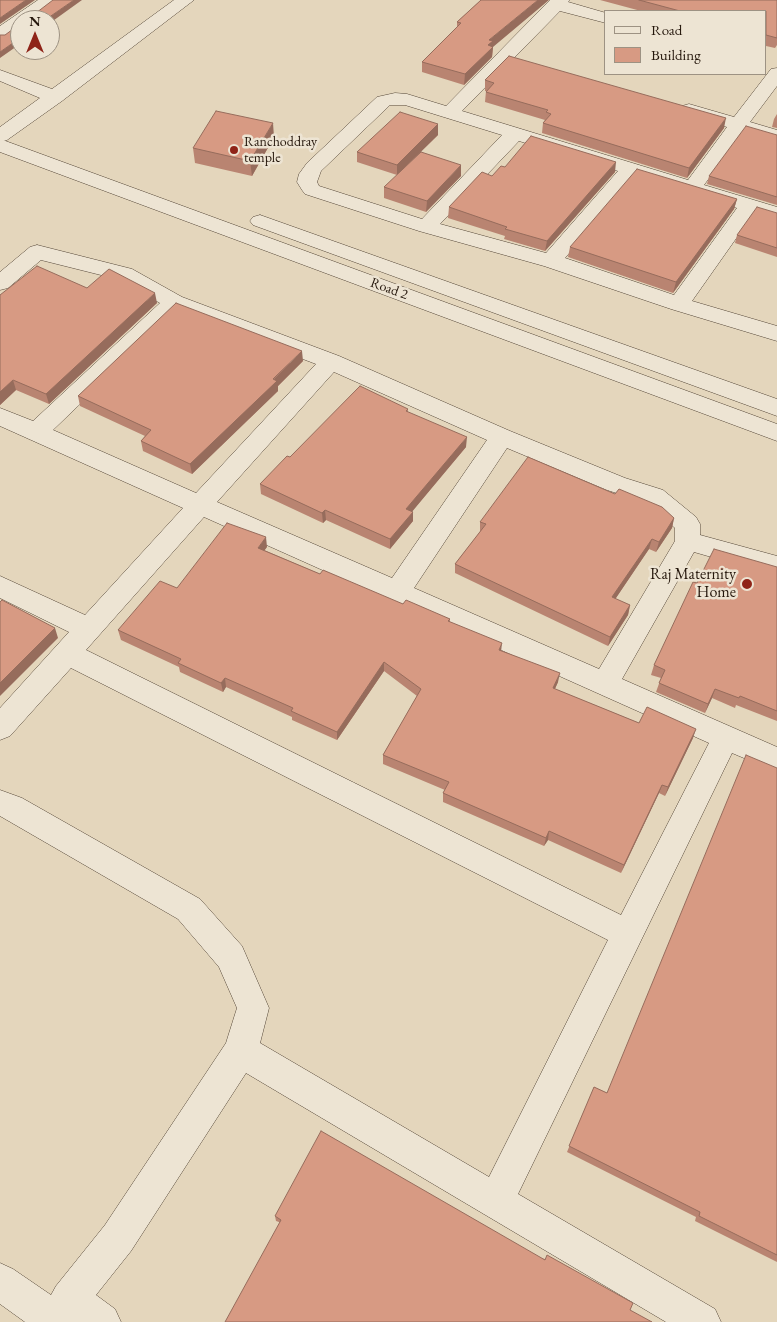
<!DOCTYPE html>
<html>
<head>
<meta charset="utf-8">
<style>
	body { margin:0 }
	#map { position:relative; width:777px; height:1322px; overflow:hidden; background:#e4d6bc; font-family:"EB Garamond",serif }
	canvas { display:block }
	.legend { position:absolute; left:604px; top:10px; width:162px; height:65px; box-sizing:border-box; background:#ede4d3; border:1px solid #9d9283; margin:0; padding:6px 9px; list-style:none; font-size:15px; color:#25170c }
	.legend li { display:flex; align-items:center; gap:10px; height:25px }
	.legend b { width:25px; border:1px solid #9d9283 }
	.north { position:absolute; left:10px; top:10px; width:50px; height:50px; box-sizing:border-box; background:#ede4d3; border:1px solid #9d9283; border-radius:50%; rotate:0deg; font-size:14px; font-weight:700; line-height:20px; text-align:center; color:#25170c }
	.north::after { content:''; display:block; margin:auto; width:18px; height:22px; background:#8f2418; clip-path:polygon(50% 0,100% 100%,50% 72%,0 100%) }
</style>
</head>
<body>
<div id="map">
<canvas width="777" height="1322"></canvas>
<ul class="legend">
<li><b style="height:6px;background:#ede4d3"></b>Road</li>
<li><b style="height:14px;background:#d79a83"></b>Building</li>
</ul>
<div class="north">N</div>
</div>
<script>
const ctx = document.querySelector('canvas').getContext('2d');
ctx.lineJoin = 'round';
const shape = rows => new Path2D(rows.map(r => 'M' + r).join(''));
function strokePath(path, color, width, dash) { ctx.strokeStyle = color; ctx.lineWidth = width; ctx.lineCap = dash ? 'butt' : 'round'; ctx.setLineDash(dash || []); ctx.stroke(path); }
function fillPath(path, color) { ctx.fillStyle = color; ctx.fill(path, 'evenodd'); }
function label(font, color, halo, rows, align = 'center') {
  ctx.font = font + ' "EB Garamond",serif'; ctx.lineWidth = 5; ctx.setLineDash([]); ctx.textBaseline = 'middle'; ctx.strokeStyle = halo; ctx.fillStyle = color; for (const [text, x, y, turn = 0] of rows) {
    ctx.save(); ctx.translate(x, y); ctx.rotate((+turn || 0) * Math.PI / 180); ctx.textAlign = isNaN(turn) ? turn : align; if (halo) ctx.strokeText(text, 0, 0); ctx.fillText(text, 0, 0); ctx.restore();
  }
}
const minor = shape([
	[38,0,58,0,32,20,20,20,20,28,6,38,0,39,0,26,38,0],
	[174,0,194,0,62,101,7,140,0,142,0,127,40,98,0,81,0,70,52,89,174,0],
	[550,0,570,0,568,2,606,13,606,23,560,11,462,111,688,180,727,127,682,114,680,110,682,106,689,104,734,117,771,69,777,68,777,86,750,122,777,130,777,142,743,132,704,185,777,207,777,220,754,213,692,301,777,326,777,341,671,309,544,266,419,231,305,194,302,190,297,182,299,174,307,163,377,97,395,93,407,94,446,106,550,0],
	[390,105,405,105,502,135,422,219,319,186,317,182,321,171,390,105],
	[519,141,618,171,546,253,440,224,519,141],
	[635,177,737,208,674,295,565,258,635,177],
	[37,245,132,269,182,297,339,356,510,431,625,478,663,490,696,517,700,524,700,535,777,556,777,576,694,552,622,679,777,747,777,772,732,753,518,1194,715,1309,721,1322,666,1322,246,1073,131,1251,96,1295,115,1309,121,1322,25,1322,0,1304,0,1263,13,1269,51,1295,56,1286,105,1225,226,1043,237,1008,219,967,178,919,0,816,0,790,22,798,200,899,242,946,269,1008,260,1043,489,1177,608,940,71,668,10,736,0,740,0,708,69,632,0,598,0,576,85,615,183,508,0,426,0,408,33,421,160,303,117,279,41,260,8,288,0,290,0,272,30,247,37,245],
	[177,311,316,364,196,493,53,430,177,311],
	[334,372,487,440,392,578,217,502,334,372],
	[507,448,607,490,645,502,675,528,675,541,599,669,414,588,507,448],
	[204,517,709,743,621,915,86,650,204,517]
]);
const tertiary = shape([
	[0,139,777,424,777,441,0,152,0,139],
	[260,215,777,399,777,416,253,225,250,221,253,217,260,215]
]);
strokePath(minor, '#554738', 1);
strokePath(tertiary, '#554738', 1);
fillPath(minor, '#ede4d3');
fillPath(tertiary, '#ede4d3');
fillPath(shape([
	[481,0,493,47,492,57,464,85,422,72,422,62,457,27,457,22],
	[600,0,777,0,777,45,775,48,766,46,766,11,641,11],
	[485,80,724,128,687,178,542,133,543,123,545,120,485,102,486,91,485,91],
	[777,114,777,128,772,127,774,119],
	[438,135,397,175,357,162,357,152],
	[777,135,777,205,707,184,709,176],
	[274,137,252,176,195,163,193,148],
	[505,167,615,172,545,251,504,239,505,236,448,218,449,207],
	[461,176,426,212,384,198,384,187],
	[737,199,734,209,673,293,568,257,570,247],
	[777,213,777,257,735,243,737,235],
	[87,288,157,303,49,404,16,390,0,405,0,295],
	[303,361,278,386,278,391,192,474,143,451,141,441,145,436,80,406,78,396],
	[408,409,408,412,466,447,412,511,413,521,390,549,326,520,323,523,261,494,260,484,290,457],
	[615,494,674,518,672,528,656,552,649,549,615,599,630,605,628,615,608,646,455,573,455,564,480,532,480,522],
	[267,547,264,550,320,574,403,604,450,619,450,622,558,682,555,689,639,723,693,738,665,796,659,793,621,873,548,840,544,846,443,802,443,793,445,790,383,764,383,755,417,696,384,671,337,740,292,720,292,717,226,687,223,692,180,672,179,667,121,640,118,630,177,588],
	[777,567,777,721,736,705,735,708,712,698,705,713,656,692,661,678,651,675,654,665,697,583],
	[777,768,777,1262,695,1221,696,1217,567,1152,594,1087,607,1093],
	[275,1216,545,1259,633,1303,279,1222,276,1221]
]), '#b98471');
fillPath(shape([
	[26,0,35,0,0,24,0,18],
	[74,0,82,0,50,23,50,20,45,20],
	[538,0,549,0,493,47,492,57,464,85,465,74,489,40],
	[20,38,20,44,0,58,0,52],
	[726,118,724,128,687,178,689,168],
	[273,123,274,137,252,176,250,161],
	[438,124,438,135,397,175,397,165],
	[616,162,615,172,545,251,547,241],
	[461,165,461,176,426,212,427,201],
	[737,199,734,209,673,293,676,282],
	[155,293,157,303,49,404,46,394],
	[302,351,303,361,278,386,278,391,192,474,190,464],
	[13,380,16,390,0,405,0,392],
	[467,437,466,447,406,519,406,509],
	[325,510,326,520,323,523,322,513],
	[413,512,413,521,390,549,390,539],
	[674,518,672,528,656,552,659,542],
	[266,537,267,547,259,558,258,548],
	[652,539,649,549,610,607,612,597],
	[630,605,628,615,608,646,610,637],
	[55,628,58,638,0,696,0,683],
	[502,643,501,652,499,650],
	[384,662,384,671,337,740,337,732],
	[560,673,558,682,551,697,553,688],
	[225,678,226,687,223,692,221,683],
	[715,689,712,698,705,713,708,704],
	[696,729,693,738,665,796,668,787],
	[662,785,659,793,621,873,624,865],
	[549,831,548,840,544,846,546,838]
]), '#966c5c');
const building = shape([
	[0,0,26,0,0,18,0,0],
	[53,0,74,0,45,20,20,20,21,17,32,16,53,0],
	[481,0,538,0,489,40,493,41,488,45,493,47,465,74,422,62,461,23,457,22,481,0],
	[639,0,777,0,777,38,766,35,766,11,680,11,639,0],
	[20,23,20,38,0,52,0,35,5,35,20,24,20,23],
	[509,56,726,118,689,168,543,123,551,114,546,112,548,110,486,92,494,83,485,80,509,56],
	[216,111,273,123,250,161,193,148,216,111],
	[400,112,438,124,397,165,357,152,400,112],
	[746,126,777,135,777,197,709,176,746,126],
	[531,136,616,162,547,241,505,229,507,227,449,207,482,172,492,176,501,166,505,167,531,136],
	[421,152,461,165,427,201,384,187,421,152],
	[637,169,737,199,676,282,570,247,637,169],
	[757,207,777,213,777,248,737,235,757,207],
	[37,266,87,288,109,269,155,293,46,394,13,380,0,392,0,295,37,266],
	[176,303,302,351,273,379,277,381,190,464,141,441,151,430,78,396,176,303],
	[360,386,408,409,406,411,467,437,406,509,413,512,390,539,325,510,322,513,260,484,287,456,290,457,360,386],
	[528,457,615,494,619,489,662,507,674,518,659,542,652,539,612,597,630,605,610,637,455,564,486,524,480,522,528,457],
	[227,523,266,537,258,548,320,574,323,570,403,604,406,600,450,619,448,621,502,643,499,650,560,673,553,688,639,723,647,707,696,729,668,787,662,785,624,865,549,831,546,838,443,793,449,782,383,755,421,689,384,662,337,732,291,711,293,708,225,678,221,683,178,663,181,659,118,630,160,581,177,588,227,523],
	[714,549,777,567,777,711,740,696,739,698,715,689,708,704,659,683,665,670,654,665,693,582,697,583,714,549],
	[2,600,55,628,0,683,0,602,2,600],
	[746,755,777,768,777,1255,699,1216,700,1212,569,1146,594,1087,607,1093,746,755],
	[321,1131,545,1260,547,1255,633,1303,630,1310,652,1322,225,1322,281,1220,275,1216,321,1131]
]);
fillPath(building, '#d79a83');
strokePath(building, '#966c5c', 1);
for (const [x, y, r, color] of [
	[234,150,5,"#8f2418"],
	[747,584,6,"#8f2418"]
]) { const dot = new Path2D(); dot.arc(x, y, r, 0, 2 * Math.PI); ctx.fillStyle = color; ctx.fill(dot); strokePath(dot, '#ede4d3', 2); }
label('14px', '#25170c', '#ede4d3', [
	["Ranchoddray",244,142],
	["temple",244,158]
], 'left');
label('14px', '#25170c', '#ede4d3', [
	["Road 2",389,289,20]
]);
label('16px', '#25170c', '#ede4d3', [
	["Raj Maternity",736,575],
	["Home",736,593]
], 'right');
</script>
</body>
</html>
